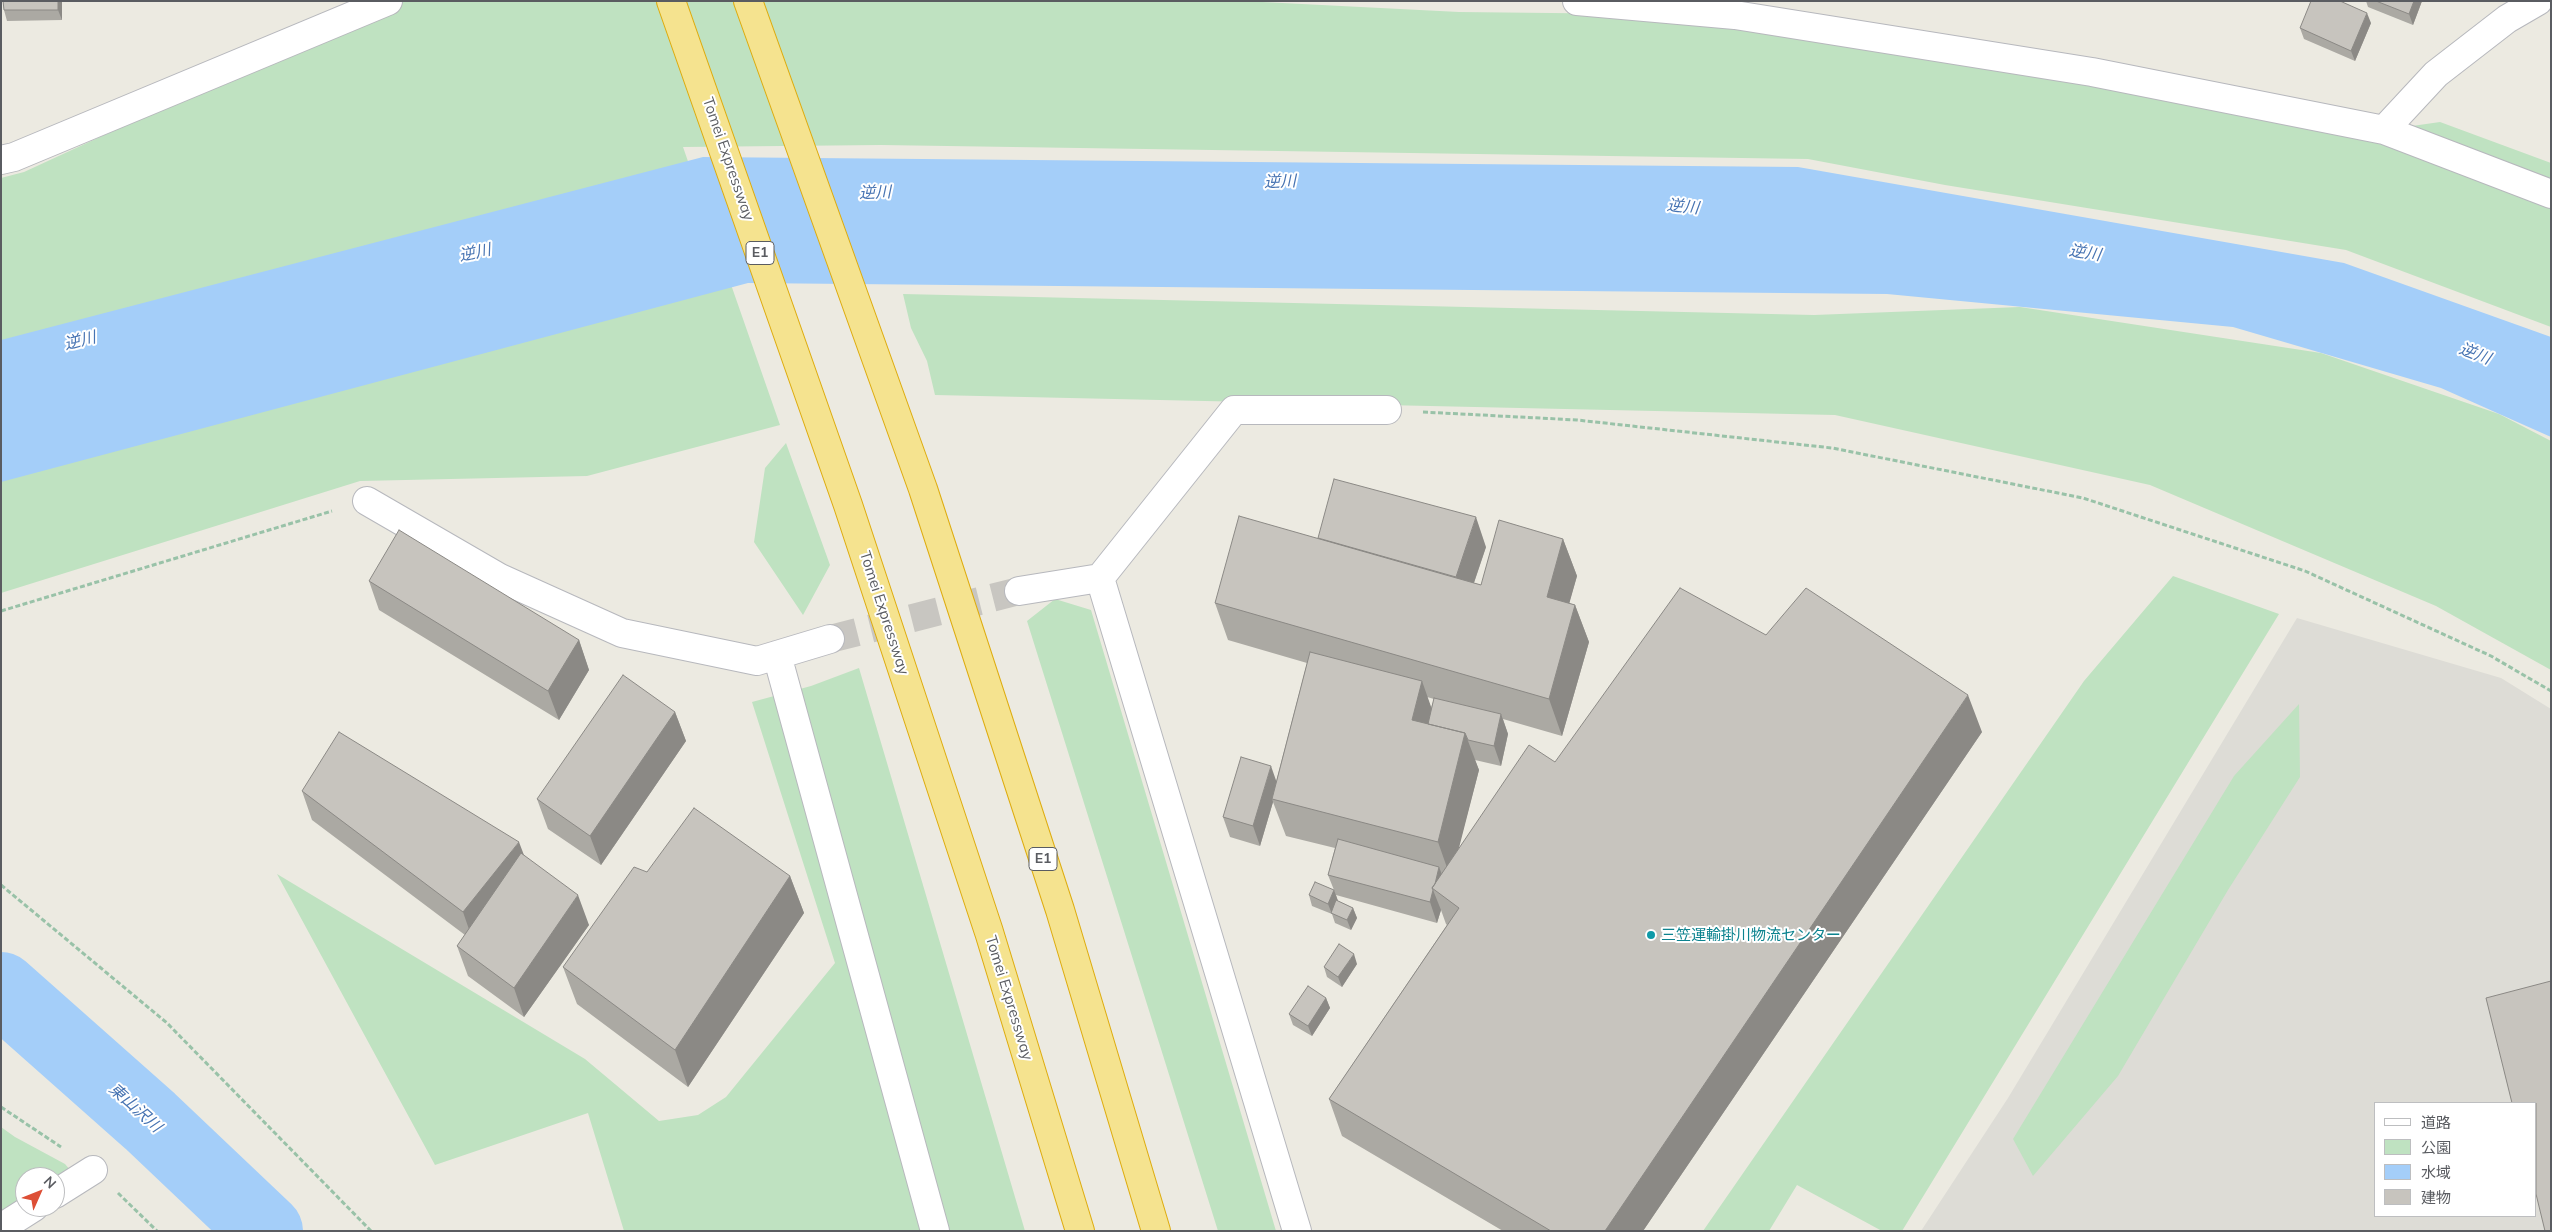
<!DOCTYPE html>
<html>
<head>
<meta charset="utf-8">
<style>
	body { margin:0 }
	#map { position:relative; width:2552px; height:1232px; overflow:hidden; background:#eceae1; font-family:Mulish,"Noto Sans JP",sans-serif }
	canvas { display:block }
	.frame { position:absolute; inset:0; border:2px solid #5a5c61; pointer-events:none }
	.legend { position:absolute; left:2374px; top:1102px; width:162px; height:115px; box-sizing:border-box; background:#fff; border:1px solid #bdbec0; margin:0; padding:6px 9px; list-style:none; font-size:15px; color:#5a5c61 }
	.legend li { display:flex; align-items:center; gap:10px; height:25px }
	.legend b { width:25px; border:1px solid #bdbec0 }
	.north { position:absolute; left:15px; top:1167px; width:50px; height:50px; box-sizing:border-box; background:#fff; border:1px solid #bdbec0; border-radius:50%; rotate:46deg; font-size:14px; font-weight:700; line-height:20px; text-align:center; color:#5a5c61 }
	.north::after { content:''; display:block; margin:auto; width:18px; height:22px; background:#dd4f36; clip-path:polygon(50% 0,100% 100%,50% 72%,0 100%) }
</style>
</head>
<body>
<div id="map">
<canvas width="2552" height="1232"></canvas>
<div class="frame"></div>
<ul class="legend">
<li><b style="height:6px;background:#fff"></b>道路</li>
<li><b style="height:14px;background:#bfe2c1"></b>公園</li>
<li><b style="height:14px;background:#a4cef9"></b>水域</li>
<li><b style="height:14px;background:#c7c4be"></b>建物</li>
</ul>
<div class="north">N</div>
</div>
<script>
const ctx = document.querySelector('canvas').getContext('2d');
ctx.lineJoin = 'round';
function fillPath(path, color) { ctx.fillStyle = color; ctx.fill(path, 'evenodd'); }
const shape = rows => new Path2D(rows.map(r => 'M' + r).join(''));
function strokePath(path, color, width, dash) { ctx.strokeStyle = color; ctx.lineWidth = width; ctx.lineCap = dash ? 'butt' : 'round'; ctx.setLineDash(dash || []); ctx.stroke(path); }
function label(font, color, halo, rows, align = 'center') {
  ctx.font = font + ' Mulish,"Noto Sans JP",sans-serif'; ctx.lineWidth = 4; ctx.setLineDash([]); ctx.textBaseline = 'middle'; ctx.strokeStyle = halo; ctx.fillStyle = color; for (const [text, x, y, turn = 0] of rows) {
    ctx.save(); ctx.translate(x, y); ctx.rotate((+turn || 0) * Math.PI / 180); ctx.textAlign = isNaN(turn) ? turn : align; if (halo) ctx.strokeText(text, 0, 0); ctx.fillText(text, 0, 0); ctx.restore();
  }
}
fillPath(shape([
	[2297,618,2501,678,2551,709,2551,1231,1921,1231,2008,1098],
	[2376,1103,2536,1103,2536,1216,2376,1216]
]), '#dddcd6');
fillPath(shape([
	[395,1,1243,1,1459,12,1735,15,2384,130,2440,122,2551,163,2551,327,2346,250,1945,185,1808,159,881,145,683,147,780,425,587,476,360,481,1,593,1,178,24,172],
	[903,294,1814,315,2020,307,2321,353,2499,414,2551,441,2551,670,2436,606,2150,485,1835,415,935,395,927,361,911,328],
	[786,443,830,565,803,615,754,542,765,468],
	[2173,576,2279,614,1902,1231,1882,1231,1797,1185,1769,1231,1703,1231,2084,681],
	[1055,599,1091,610,1276,1231,1218,1231,1027,621],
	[859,668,1025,1231,624,1231,588,1113,435,1165,277,874,585,1059,659,1121,698,1115,726,1097,835,963,752,702,811,686],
	[2299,704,2300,777,2228,890,2118,1076,2033,1176,2013,1139,2234,776],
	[1,1127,15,1137,65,1164,71,1171,55,1182,55,1177,25,1177,25,1202,1,1218]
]), '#bfe2c1');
fillPath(shape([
	[703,157,1798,167,2344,263,2551,337,2551,437,2441,388,2233,327,1887,294,748,283,1,482,1,340]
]), '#a4cef9');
strokePath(shape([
	[1,989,150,1121,266,1231]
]), '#a4cef9', 74);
strokePath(shape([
	[830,639,1019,591]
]), '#c8c6c1', 28, [28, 14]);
const street = shape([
	[1577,1,1735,15,2092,72,2384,130,2551,194],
	[2384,130,2436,74,2507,19,2538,1],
	[1,160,14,157,388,1],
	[367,501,500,578,622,633,757,661,830,639],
	[1100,578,1297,1231],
	[1019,591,1100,578,1234,410,1387,410],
	[777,655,935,1231],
	[55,1194,93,1170],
	[1,1228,34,1207]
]);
const highway = shape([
	[671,1,848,505,989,932,1080,1231],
	[748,1,923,489,1060,910,1156,1231]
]);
strokePath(street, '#b7b8bd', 30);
strokePath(highway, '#deac0f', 30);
strokePath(shape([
	[1423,412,1577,420,1832,448,2083,498,2305,571,2491,656,2551,691],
	[1,611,332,511],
	[1,885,167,1023,371,1231],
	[1,1107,61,1147],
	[118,1193,157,1231]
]), '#99c2a8', 3, [5, 2.5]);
strokePath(street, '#fff', 28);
strokePath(highway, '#f5e38f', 28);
fillPath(shape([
	[3,1,62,1,62,20,7,21,4,10],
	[2366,1,2422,1,2413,25,2368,7],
	[2371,23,2355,61,2304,39,2300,28],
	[1318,539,1486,547,1474,583,1481,585,1563,539,1577,576,1569,603,1575,605,1589,642,1562,736,1503,719,1508,734,1501,766,1475,760,1479,770,1458,849,1555,762,1766,635,1982,732,1643,1231,1503,1231,1342,1136,1329,1099,1447,925,1446,924,1441,910,1437,923,1336,895,1338,901,1353,908,1357,918,1351,930,1335,923,1332,914,1312,906,1309,895,1334,890,1328,875,1335,848,1286,836,1273,802,1260,846,1230,837,1223,817,1276,782,1307,663,1228,640,1215,603],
	[1427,697,1434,699,1431,708],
	[369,581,579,640,589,670,559,720,379,610],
	[675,712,686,741,601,865,548,829,537,799],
	[302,791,524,855,589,925,524,1017,468,976,457,946,465,935,312,820],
	[647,872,790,876,804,913,688,1087,577,1004,563,967],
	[1357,964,1342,987,1327,977,1324,967],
	[1326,998,1330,1008,1312,1036,1293,1025,1289,1014]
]), '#aba9a3');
fillPath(shape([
	[58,1,62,1,62,20,58,10],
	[2414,1,2422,1,2413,25,2409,14],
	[2367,13,2371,23,2355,61,2351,51],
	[1476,517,1486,547,1466,606,1456,577],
	[1563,539,1577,576,1561,633,1547,597],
	[1575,605,1589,642,1562,736,1549,699],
	[579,640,589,670,559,720,548,691],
	[1422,681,1435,718,1430,739,1412,720],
	[1968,695,1982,732,1643,1231,1605,1231],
	[675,712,686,741,601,865,590,836],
	[1501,714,1508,734,1501,766,1494,746],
	[1465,733,1479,770,1451,879,1438,842],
	[1271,766,1278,786,1272,799,1273,802,1260,846,1253,826],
	[519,842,530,871,473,941,463,912],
	[1439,867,1447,887,1434,888],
	[790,876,804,913,688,1087,675,1050],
	[1334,890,1338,901,1332,914,1328,904],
	[1433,890,1441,910,1437,923,1430,902],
	[578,895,589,925,524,1017,514,988],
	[1353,908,1357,918,1351,930,1347,920],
	[1354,954,1357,964,1342,987,1338,977],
	[1326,998,1330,1008,1312,1036,1308,1026]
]), '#8b8985');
const building = shape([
	[3,1,58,1,58,10,4,10,3,1],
	[2311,1,2340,1,2367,13,2351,51,2300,28,2311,1],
	[2376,1,2414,1,2409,14,2376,1],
	[1334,479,1476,517,1456,577,1318,538,1334,479],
	[1239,516,1481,585,1499,520,1563,539,1547,597,1575,605,1549,699,1215,603,1239,516],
	[399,530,579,640,548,691,369,581,399,530],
	[1680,588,1766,635,1806,588,1968,695,1605,1231,1551,1231,1329,1099,1459,908,1432,888,1529,745,1555,762,1680,588],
	[1310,652,1422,681,1412,720,1465,733,1438,842,1272,799,1310,652],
	[623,675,675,712,590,836,537,799,623,675],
	[1434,698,1501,714,1494,746,1468,740,1465,733,1428,724,1434,698],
	[339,732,519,842,463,912,302,791,339,732],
	[1241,757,1271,766,1253,826,1223,817,1241,757],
	[694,808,790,876,675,1050,563,967,634,867,647,872,694,808],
	[1338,839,1439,867,1435,884,1432,888,1433,890,1430,902,1328,875,1338,839],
	[521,853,578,895,514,988,457,946,521,853],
	[1315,882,1334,890,1328,904,1309,895,1315,882],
	[1336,900,1353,908,1347,920,1331,913,1336,900],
	[1339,944,1354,954,1338,977,1324,967,1339,944],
	[2551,981,2551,1231,2545,1231,2536,1194,2536,1103,2512,1103,2486,998,2551,981],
	[1308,986,1326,998,1308,1026,1289,1014,1308,986]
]);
fillPath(building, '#c7c4be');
strokePath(building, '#8b8985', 1);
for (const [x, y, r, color] of [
	[1651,935,5,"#0f9aa8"]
]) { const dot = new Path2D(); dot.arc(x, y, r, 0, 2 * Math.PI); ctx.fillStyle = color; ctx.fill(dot); strokePath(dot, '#fff', 2); }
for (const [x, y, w] of [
	[760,253,28],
	[1043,859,28]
]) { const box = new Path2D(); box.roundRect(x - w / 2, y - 11.5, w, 23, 4); ctx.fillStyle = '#fff'; ctx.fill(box); strokePath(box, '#5a5c61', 1); }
label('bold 14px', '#5a5c61', null, [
	["E1",760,253],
	["E1",1043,859]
]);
label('15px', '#5a5c61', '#fff', [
	["Tomei Expressway",728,159,71],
	["Tomei Expressway",884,613,72],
	["Tomei Expressway",1009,998,73]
]);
label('15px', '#0d838f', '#fff', [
	["三笠運輸掛川物流センター",1661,935]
], 'left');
label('italic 16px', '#4673b2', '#fff', [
	["逆川",1280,182,-2],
	["逆川",875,193,-2],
	["逆川",1683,207,6],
	["逆川",475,253,-12],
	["逆川",2085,253,9],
	["逆川",80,341,-14],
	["逆川",2475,354,21],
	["東山沢川",135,1108,42]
]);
</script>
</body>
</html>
